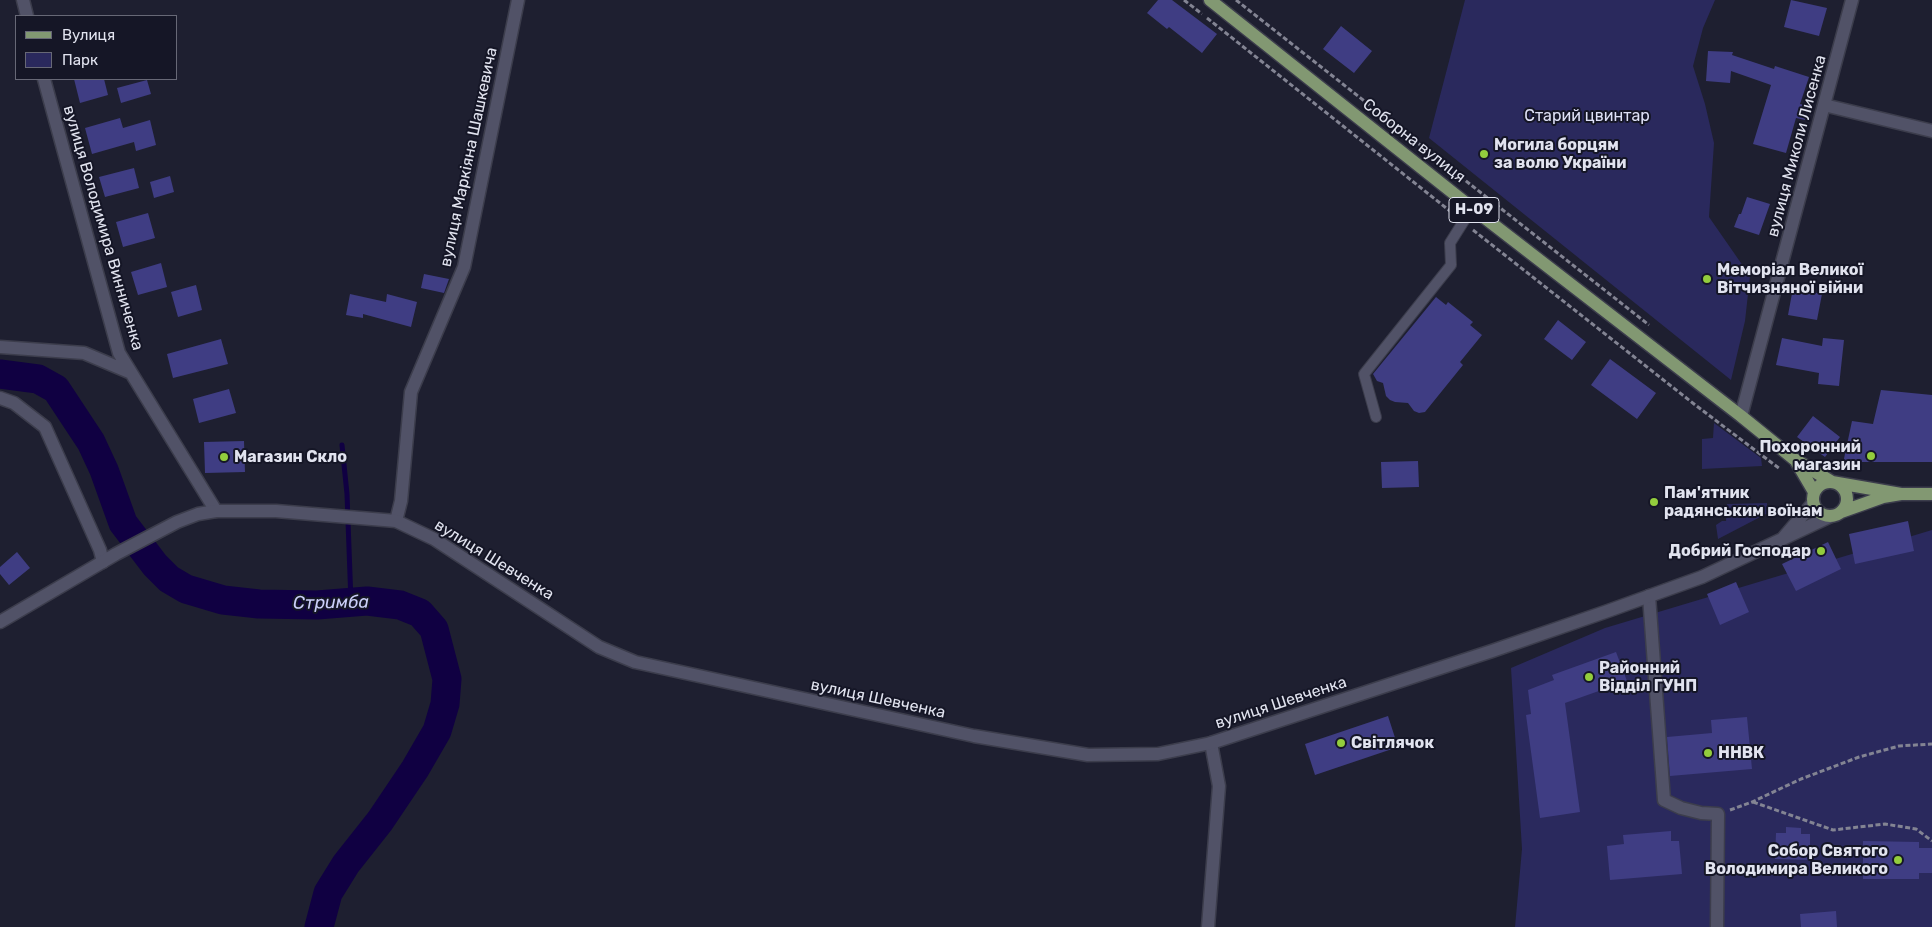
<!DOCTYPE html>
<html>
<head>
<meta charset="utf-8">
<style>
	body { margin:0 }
	#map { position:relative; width:1932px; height:927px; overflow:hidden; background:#1e1f30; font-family:Rubik,sans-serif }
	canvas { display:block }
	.legend { position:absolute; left:15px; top:15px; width:162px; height:65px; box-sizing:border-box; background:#151626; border:1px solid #676876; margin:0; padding:6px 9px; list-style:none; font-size:15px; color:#e1e3ef }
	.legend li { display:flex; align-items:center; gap:10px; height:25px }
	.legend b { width:25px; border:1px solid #676876 }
</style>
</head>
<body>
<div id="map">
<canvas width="1932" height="927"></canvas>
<ul class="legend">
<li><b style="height:6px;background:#829872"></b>Вулиця</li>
<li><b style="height:14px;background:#2a295d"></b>Парк</li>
</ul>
</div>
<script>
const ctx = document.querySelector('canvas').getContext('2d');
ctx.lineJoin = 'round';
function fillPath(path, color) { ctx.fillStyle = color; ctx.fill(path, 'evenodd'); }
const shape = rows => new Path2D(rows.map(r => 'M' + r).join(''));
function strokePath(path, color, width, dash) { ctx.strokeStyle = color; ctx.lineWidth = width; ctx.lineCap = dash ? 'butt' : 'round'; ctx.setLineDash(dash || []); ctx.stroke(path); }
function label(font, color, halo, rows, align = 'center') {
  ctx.font = font + ' Rubik,sans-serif'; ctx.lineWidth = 4; ctx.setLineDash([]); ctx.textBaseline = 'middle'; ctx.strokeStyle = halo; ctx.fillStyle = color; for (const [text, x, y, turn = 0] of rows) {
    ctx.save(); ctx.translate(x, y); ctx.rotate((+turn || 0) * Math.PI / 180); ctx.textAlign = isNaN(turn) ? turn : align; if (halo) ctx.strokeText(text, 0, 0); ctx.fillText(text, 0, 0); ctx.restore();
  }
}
fillPath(shape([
	[1465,0,1715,0,1703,28,1693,66,1705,104,1714,143,1709,217,1750,276,1745,321,1731,380,1429,138],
	[1714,423,1761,458,1762,466,1702,469,1702,439,1713,438],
	[1767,503,1768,513,1718,539,1716,525,1722,521,1726,521,1727,504],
	[1932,530,1932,927,1515,927,1522,849,1511,668,1605,628]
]), '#2a295d');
strokePath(shape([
	[342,445,347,494,351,602]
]), '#100042', 5);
strokePath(shape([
	[0,374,38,379,56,389,91,442,104,470,123,523,155,565,169,579,186,589,223,600,259,604,317,605,367,601,400,605,420,613,434,629,447,679,445,704,437,731,415,769,380,821,346,864,328,893,319,927]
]), '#100042', 29);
fillPath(shape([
	[1158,0,1172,0,1217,34,1202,53,1169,27,1167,29,1147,13],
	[1791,0,1827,8,1819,36,1784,27],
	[1341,26,1372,51,1354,73,1323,49],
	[1708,51,1733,52,1732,55,1774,69,1775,66,1809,77,1800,104,1809,106,1805,120,1796,118,1786,153,1753,144,1771,85,1731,71,1730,83,1706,81],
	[74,79,104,79,108,95,80,103],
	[147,80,151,94,121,103,117,88],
	[120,118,123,128,150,120,156,145,136,151,134,142,92,154,85,128],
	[134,168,139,188,105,197,99,177],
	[170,176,174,192,154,198,150,182],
	[1747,197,1770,204,1759,235,1734,227,1739,214,1741,214],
	[148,213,155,238,123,247,116,222],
	[161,263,167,287,138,295,131,272],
	[424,274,449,279,444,293,421,288],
	[196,285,202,310,178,317,171,292],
	[1793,288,1822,294,1817,320,1788,315],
	[350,294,386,302,387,294,417,302,411,327,363,314,363,318,346,315],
	[1436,297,1446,305,1448,302,1473,322,1470,325,1482,335,1460,362,1463,365,1425,412,1419,413,1414,411,1408,403,1395,402,1390,400,1386,396,1383,383,1377,381,1373,374],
	[1558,320,1586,342,1572,360,1544,339],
	[1782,338,1822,346,1823,338,1844,340,1839,386,1818,384,1819,373,1776,365],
	[221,339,228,364,173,378,167,354],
	[1610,359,1656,393,1637,419,1591,385],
	[229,389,236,413,199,423,193,399],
	[1881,390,1932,395,1932,462,1862,462,1861,471,1842,468,1852,421,1873,424],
	[1813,416,1840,437,1825,457,1797,437],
	[244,441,245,472,205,473,204,442],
	[1418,461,1419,487,1382,488,1381,462],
	[1908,521,1914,551,1855,564,1849,534],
	[1828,542,1841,569,1796,591,1782,564],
	[17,552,30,568,9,585,0,574,0,567],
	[1736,582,1749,612,1720,625,1707,594],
	[1616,652,1627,681,1565,703,1580,812,1540,818,1526,715,1531,714,1528,690,1554,680,1552,675],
	[1388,716,1398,747,1315,775,1305,744],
	[1747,717,1752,769,1670,776,1667,737,1712,733,1711,720],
	[1786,827,1801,828,1801,834,1810,834,1810,845,1813,845,1812,860,1775,859,1776,833,1786,833],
	[1671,831,1671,841,1679,841,1682,874,1610,880,1607,846,1624,844,1623,835],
	[1863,841,1919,842,1919,848,1932,848,1932,873,1919,873,1919,879,1863,879],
	[1836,911,1837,927,1801,927,1800,914]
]), '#3f3d83');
const service = shape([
	[1376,417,1364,374,1451,265,1450,243,1472,208]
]);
const minor = shape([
	[23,0,27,16],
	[44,79,119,353,216,511],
	[1824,105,1932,131],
	[0,347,84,353,129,372],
	[0,398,14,403,45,427,100,550,103,562],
	[1741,416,1852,0],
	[396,521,401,501,411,392,464,267,518,0],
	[1649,596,1664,800,1681,808,1701,813,1718,814,1717,927],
	[1208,927,1219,786,1211,743]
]);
const tertiary = shape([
	[1784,537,1813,503],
	[0,622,116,554,177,522,198,514,216,511,276,511,396,521,434,539,599,647,635,662,974,736,1088,755,1158,754,1211,743,1492,651,1605,612,1702,577,1831,516]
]);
const primary = shape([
	[1210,0,1472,208,1741,416,1794,459,1832,482,1901,494],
	[1797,463,1814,492],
	'1813 499a17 17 0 1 1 34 0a17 17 0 1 1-34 0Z',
	[1841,512,1883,497,1901,494,1932,494]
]);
strokePath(service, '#3c3d4c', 12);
strokePath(minor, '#3c3d4c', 15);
strokePath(tertiary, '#3c3d4c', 15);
strokePath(primary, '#3c3d4c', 15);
strokePath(shape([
	[1184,0,1202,14],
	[1236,0,1649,325],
	[1207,18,1455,215],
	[1473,230,1694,404,1780,469],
	[1753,802,1833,830,1885,824,1916,829,1932,841],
	[1730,810,1752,802,1801,779,1859,757,1899,746,1932,744]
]), '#838493', 3, [5, 2.5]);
strokePath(service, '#515267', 10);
strokePath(minor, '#515267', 12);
strokePath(tertiary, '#515267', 12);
strokePath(primary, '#829872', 12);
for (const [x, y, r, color] of [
	[1484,154,5,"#93cd3d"],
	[1707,279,5,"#93cd3d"],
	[1871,456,5,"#93cd3d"],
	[224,457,5,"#93cd3d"],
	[1654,502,5,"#93cd3d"],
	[1821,551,5,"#93cd3d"],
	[1589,677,5,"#93cd3d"],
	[1341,743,5,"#93cd3d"],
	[1708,753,5,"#93cd3d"],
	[1898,860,5,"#93cd3d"]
]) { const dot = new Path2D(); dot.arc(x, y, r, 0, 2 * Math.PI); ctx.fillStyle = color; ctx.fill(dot); strokePath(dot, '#151626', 2); }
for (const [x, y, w] of [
	[1474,210,50]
]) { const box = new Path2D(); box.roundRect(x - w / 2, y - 12.5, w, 25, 4); ctx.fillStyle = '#151626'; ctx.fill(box); strokePath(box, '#e1e3ef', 1); }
label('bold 15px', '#e1e3ef', null, [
	["Н-09",1474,210]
]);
label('16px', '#dfe1f7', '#151626', [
	["Старий цвинтар",1587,116]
]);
label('16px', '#e1e3ef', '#151626', [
	["Соборна вулиця",1414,141,38],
	["вулиця Миколи Лисенка",1797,146,-75],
	["вулиця Маркіяна Шашкевича",469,157,-78],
	["вулиця Володимира Винниченка",103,228,74],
	["вулиця Шевченка",494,560,32],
	["вулиця Шевченка",878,699,12],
	["вулиця Шевченка",1281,703,-18]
]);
label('bold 16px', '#e1e3ef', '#151626', [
	["Могила борцям",1494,145],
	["за волю України",1494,163],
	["Меморіал Великої",1717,270],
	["Вітчизняної війни",1717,288],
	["Похоронний",1861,447,"right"],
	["магазин",1861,465,"right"],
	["Магазин Скло",234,457],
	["Пам'ятник",1664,493],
	["радянським воїнам",1664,511],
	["Добрий Господар",1811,551,"right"],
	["Районний",1599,668],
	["Відділ ГУНП",1599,686],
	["Світлячок",1351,743],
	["ННВК",1718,753],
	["Собор Святого",1888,851,"right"],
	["Володимира Великого",1888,869,"right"]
], 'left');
label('italic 18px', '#cbcff8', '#151626', [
	["Стримба",331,603,-1]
]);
</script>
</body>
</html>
